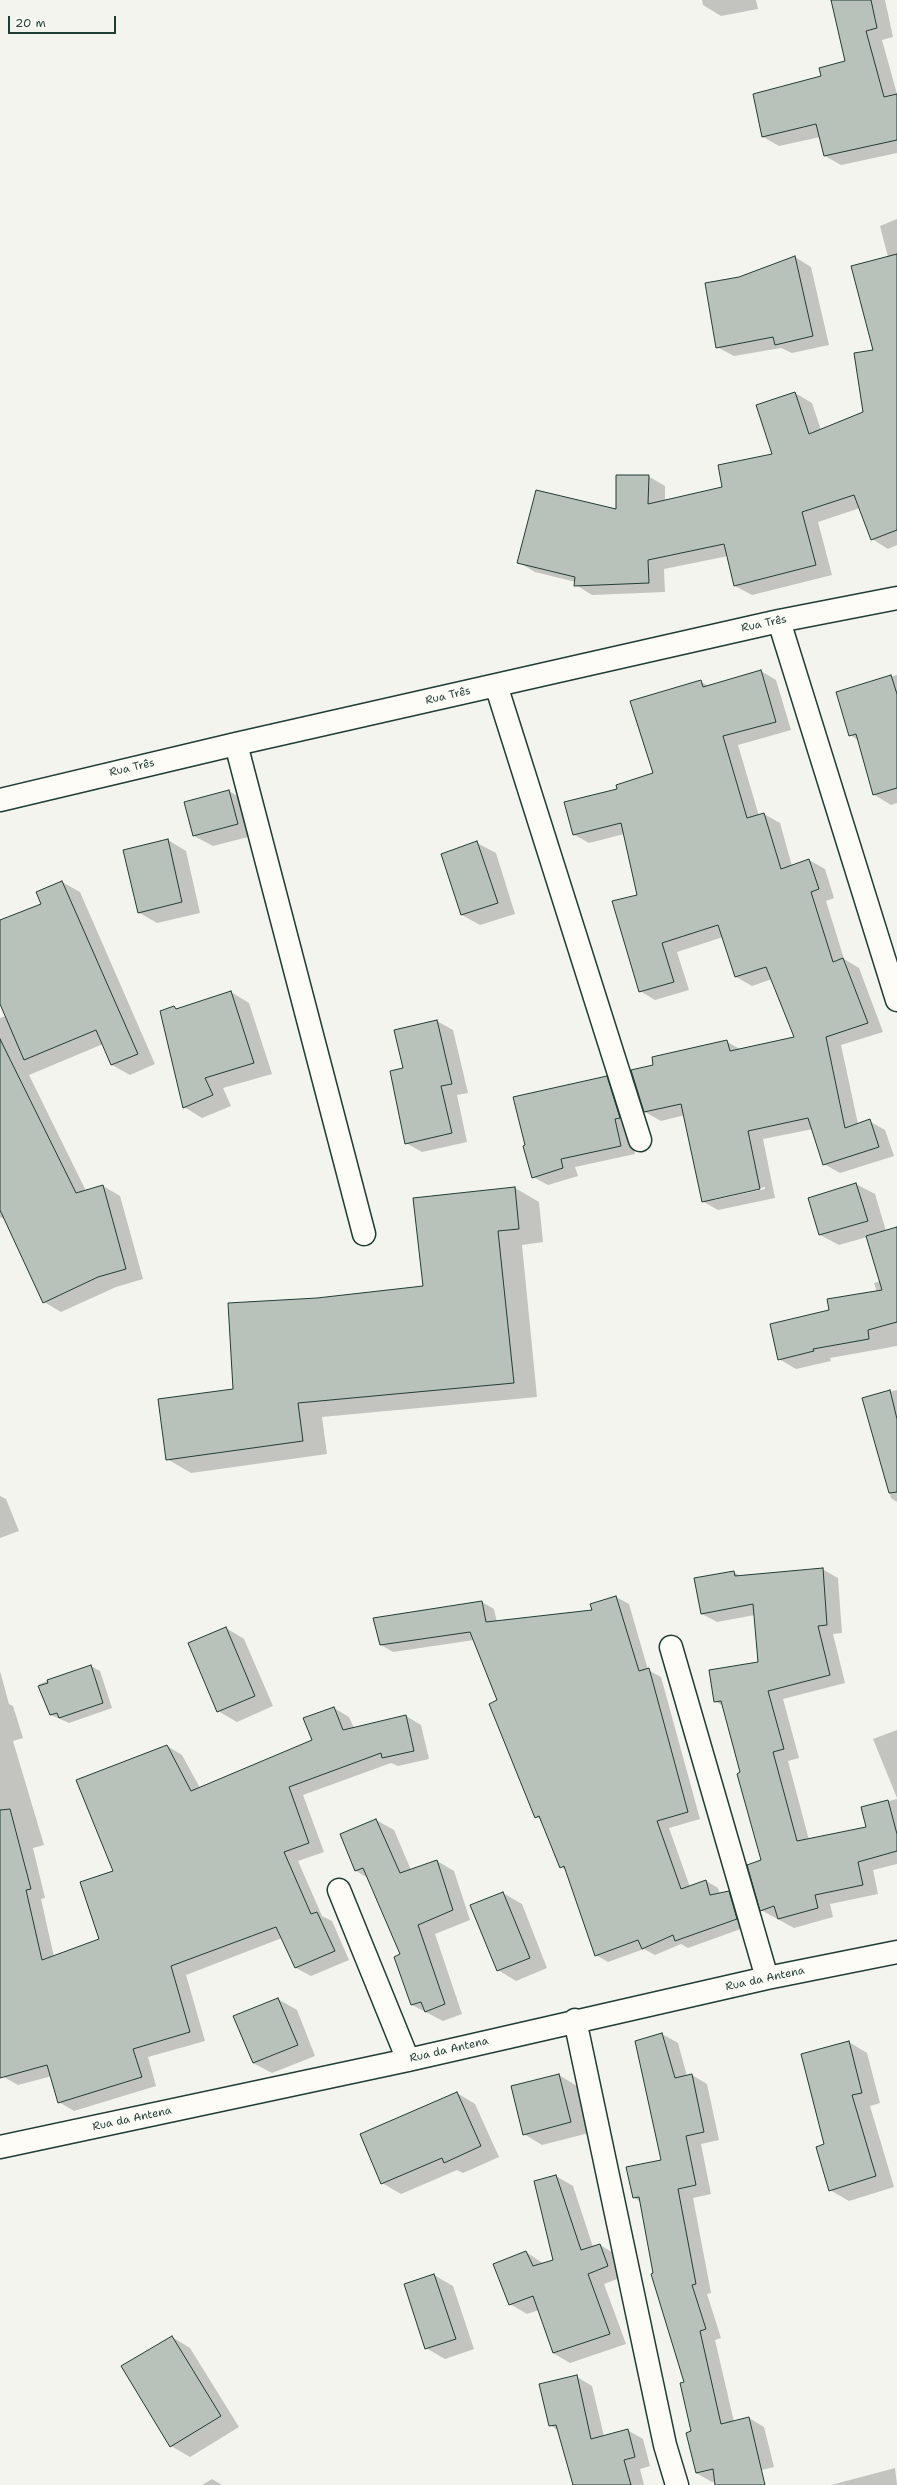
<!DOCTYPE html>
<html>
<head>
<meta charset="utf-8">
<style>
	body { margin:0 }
	#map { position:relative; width:897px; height:2485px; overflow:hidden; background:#f4f4ef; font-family:"Shantell Sans",sans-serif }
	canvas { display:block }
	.scale { position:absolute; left:8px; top:16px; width:108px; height:18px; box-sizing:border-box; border:2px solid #1f3d34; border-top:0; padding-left:5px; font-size:12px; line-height:14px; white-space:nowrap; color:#1f3d34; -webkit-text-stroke:3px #fdfcf7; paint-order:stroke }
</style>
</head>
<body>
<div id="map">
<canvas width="897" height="2485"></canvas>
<div class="scale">20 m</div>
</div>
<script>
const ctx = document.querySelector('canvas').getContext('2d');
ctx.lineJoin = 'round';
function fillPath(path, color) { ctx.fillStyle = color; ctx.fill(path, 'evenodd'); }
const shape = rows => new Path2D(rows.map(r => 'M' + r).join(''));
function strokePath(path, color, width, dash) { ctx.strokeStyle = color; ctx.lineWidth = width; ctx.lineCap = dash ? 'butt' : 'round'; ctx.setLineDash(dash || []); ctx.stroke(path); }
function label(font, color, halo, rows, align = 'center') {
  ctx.font = font + ' "Shantell Sans",sans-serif'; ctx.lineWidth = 4; ctx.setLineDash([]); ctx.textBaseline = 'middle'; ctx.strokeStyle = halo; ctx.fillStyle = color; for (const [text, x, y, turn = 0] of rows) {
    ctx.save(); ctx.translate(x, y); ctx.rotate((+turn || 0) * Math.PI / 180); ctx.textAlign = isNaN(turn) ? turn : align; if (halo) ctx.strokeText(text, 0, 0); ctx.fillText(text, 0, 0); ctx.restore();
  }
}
fillPath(shape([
	[702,0,756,0,758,9,721,16,703,5],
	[832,0,885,0,893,37,882,40,897,94,897,153,841,165,825,156,820,137,779,146,763,137,755,94,822,76,846,62],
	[897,219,897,330,888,257,880,226],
	[795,257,811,267,829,345,792,353,781,348,734,356,717,347,739,278],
	[897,354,897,545,888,549,872,539,860,508,818,522,832,575,752,595,735,586,728,556,664,569,665,592,592,595,576,585,576,582,535,572,518,562,617,510,648,476,665,486,665,501,723,488,774,455,795,393,812,403,821,430,864,413],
	[761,671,776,680,791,730,738,745,759,816,764,814,780,823,792,866,809,860,825,869,834,898,826,901,844,959,859,968,883,1032,841,1045,858,1124,869,1121,885,1130,894,1156,840,1173,824,1164,813,1129,763,1139,775,1198,718,1210,702,1201,685,1115,661,1121,645,1112,655,1066,727,1042,742,1050,795,1038,772,979,752,986,736,977,723,937,677,952,689,990,655,1000,640,991,638,896,624,834,589,843,573,834,618,790,654,774,701,682,709,686],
	[765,1187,765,1189,714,1200,714,1198],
	[897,675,897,803,891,805,873,794,858,740,850,735,837,692],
	[229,791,247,802,256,835,213,846,194,836,185,803],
	[168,840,186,851,200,913,157,923,138,912],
	[477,843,496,853,515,914,480,925,462,915],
	[62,882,80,892,155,1064,130,1075,112,1065,103,1044,29,1075,86,1191,103,1186,120,1196,143,1279,116,1287,61,1312,44,1302,6,1220,0,1217,0,1018,6,1016,0,1000,0,921,42,905],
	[231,992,249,1003,272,1074,223,1088,231,1106,202,1118,184,1107,174,1007,178,1009],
	[437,1021,453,1030,468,1093,457,1095,467,1142,422,1152,406,1143,404,1069,395,1030],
	[606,1077,621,1085,635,1154,575,1167,578,1176,548,1185,533,1177],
	[856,1184,875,1194,886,1231,897,1228,897,1346,830,1358,831,1361,796,1369,779,1359,830,1311,877,1292,874,1283,881,1281,867,1237,839,1245,820,1235,809,1198],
	[515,1188,539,1202,543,1242,522,1245,537,1397,322,1417,327,1454,191,1473,167,1459,234,1390,317,1299,424,1287],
	[897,1390,897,1502,891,1498,863,1399],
	[0,1496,6,1499,19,1531,0,1538],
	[822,1569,838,1578,842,1633,833,1634,845,1683,783,1699,799,1758,788,1761,809,1840,868,1828,862,1808,897,1799,897,1864,873,1870,878,1894,830,1904,833,1917,794,1928,761,1910,762,1861,723,1706,715,1701,760,1663,755,1615,717,1622,702,1614,734,1572,740,1576],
	[616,1597,629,1604,648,1670,661,1677,700,1819,669,1828,690,1887,706,1881,718,1888,720,1894,729,1892,741,1899,749,1926,688,1948,681,1944,655,1955,644,1949,608,1962,596,1955,566,1870,560,1867,542,1820,536,1817,498,1701,474,1640,393,1652,381,1645,374,1619,482,1602,494,1609,497,1622,593,1610],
	[226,1628,244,1639,273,1706,237,1722,218,1711],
	[91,1666,100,1671,112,1708,69,1723,51,1715,39,1684],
	[0,1671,9,1704,13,1706,23,1738,13,1741,44,1845,33,1848,45,1898,41,1899,54,1957,100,1940,114,1872,167,1746,182,1755,200,1788,313,1741,334,1708,349,1717,354,1728,406,1716,421,1725,429,1759,398,1766,391,1763,303,1795,324,1852,298,1861,322,1916,332,1921,349,1960,311,1976,296,1968,282,1938,186,1975,205,2041,148,2057,156,2086,74,2111,59,2102,52,2076,18,2085,2,2076,0,2068],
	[897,1730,897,1798,873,1739],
	[376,1820,394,1830,411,1870,437,1861,454,1871,470,1920,435,1934,462,2014,443,2021,412,2005,401,1955,368,1878,356,1871,341,1834],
	[503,1893,522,1904,547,1968,516,1981,498,1970],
	[278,1999,297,2010,315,2056,272,2073,253,2063],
	[662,2034,678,2043,687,2076,692,2075,707,2084,719,2140,701,2144,711,2194,693,2198,711,2293,707,2294,721,2338,715,2340,734,2422,749,2418,764,2427,774,2467,712,2482,696,2473,685,2383,654,2274,641,2202,633,2197,662,2161],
	[849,2042,867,2053,880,2103,870,2106,894,2187,849,2201,830,2190,825,2145],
	[559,2075,577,2086,589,2133,542,2145,524,2134],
	[457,2093,475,2104,499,2157,463,2173,457,2170,401,2194,382,2183],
	[556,2176,573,2186,593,2247,600,2245,617,2255,625,2276,604,2284,626,2344,570,2363,553,2353,539,2310,527,2314,510,2304,526,2252,544,2264,554,2260],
	[434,2275,453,2286,474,2349,445,2359,426,2348],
	[172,2337,190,2348,239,2427,190,2457,171,2446,123,2366],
	[577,2377,592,2386,604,2436,627,2430,643,2439,650,2466,640,2469,644,2485,585,2485,559,2431,550,2425],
	[895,2468,897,2485,831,2485],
	[212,2479,222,2485,202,2485]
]), '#0003');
const building = shape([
	[831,0,871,0,877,28,866,31,884,97,897,94,897,140,824,156,816,124,762,137,753,94,821,76,819,68,845,61,831,0],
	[897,254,897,530,871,540,854,495,802,512,816,565,734,586,724,544,648,560,649,583,574,586,575,577,517,563,536,490,616,509,616,475,649,475,648,504,722,487,718,465,772,454,756,405,795,392,809,434,863,412,854,353,873,350,851,266,897,254],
	[795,256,813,336,775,345,773,337,716,348,705,283,739,277,795,256],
	[761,670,776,722,723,736,747,818,764,813,781,869,809,859,819,889,811,892,833,962,843,958,868,1023,826,1037,845,1128,870,1119,879,1147,823,1165,808,1118,748,1131,760,1189,702,1202,681,1104,644,1112,631,1070,653,1065,652,1057,727,1040,730,1051,794,1037,766,967,735,977,718,925,662,943,674,982,639,992,612,901,637,895,621,823,573,835,564,802,617,789,616,785,653,773,630,701,701,680,703,687,761,670],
	[891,675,897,694,897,788,873,795,856,734,849,736,836,692,891,675],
	[229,790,238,824,193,836,184,802,229,790],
	[168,839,182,902,138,913,123,850,168,839],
	[477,841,498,903,461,915,441,854,477,841],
	[62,881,138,1054,111,1065,96,1030,24,1060,0,1004,0,920,41,904,36,892,62,881],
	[231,991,254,1063,205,1078,213,1095,183,1108,160,1011,174,1006,176,1009,231,991],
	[437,1020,452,1084,441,1086,452,1133,405,1144,390,1071,403,1068,394,1030,437,1020],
	[0,1039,76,1193,103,1185,126,1269,98,1277,43,1303,0,1210,0,1039],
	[607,1076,620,1118,615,1119,621,1146,561,1159,563,1168,532,1178,523,1146,525,1145,513,1097,607,1076],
	[856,1183,868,1221,819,1235,808,1198,856,1183],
	[515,1187,519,1229,498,1231,514,1383,298,1403,303,1441,166,1460,158,1399,233,1389,228,1303,317,1298,423,1286,413,1198,515,1187],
	[897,1227,897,1322,868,1330,869,1339,813,1349,814,1351,778,1360,770,1324,829,1310,827,1299,882,1290,866,1236,897,1227],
	[890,1390,897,1419,897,1492,889,1493,862,1398,890,1390],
	[823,1568,827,1625,818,1626,830,1675,768,1691,784,1749,773,1752,797,1841,866,1827,861,1807,888,1800,897,1834,897,1851,858,1862,863,1885,815,1895,818,1908,778,1919,774,1906,760,1911,747,1865,761,1860,737,1774,740,1772,721,1701,714,1702,709,1670,758,1662,753,1604,701,1614,694,1578,734,1571,735,1576,823,1568],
	[616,1596,639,1671,649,1668,688,1812,657,1821,681,1889,706,1880,710,1895,729,1891,737,1919,675,1941,673,1935,642,1949,638,1940,595,1956,564,1866,560,1868,539,1816,535,1818,489,1704,497,1700,470,1632,380,1645,373,1618,482,1601,486,1622,592,1610,590,1604,616,1596],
	[226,1627,255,1696,217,1712,188,1643,226,1627],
	[91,1665,103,1703,59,1718,57,1713,50,1715,38,1686,48,1683,47,1680,91,1665],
	[334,1707,343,1730,406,1715,414,1751,382,1758,381,1753,289,1787,309,1843,284,1852,311,1914,317,1912,335,1951,295,1968,276,1927,171,1966,190,2032,133,2049,142,2077,58,2103,47,2065,0,2078,0,1810,10,1809,31,1889,26,1890,42,1960,99,1939,80,1882,113,1871,76,1780,167,1745,191,1791,312,1740,303,1718,334,1707],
	[376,1819,400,1873,437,1860,453,1910,418,1925,445,2004,425,2012,421,2002,411,2005,394,1957,400,1954,363,1868,355,1871,340,1834,376,1819],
	[503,1892,530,1958,497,1971,470,1905,503,1892],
	[278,1998,298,2045,253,2063,233,2016,278,1998],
	[662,2033,675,2078,692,2074,704,2132,686,2136,696,2185,678,2189,696,2284,692,2285,706,2329,700,2331,721,2424,749,2417,765,2485,715,2485,713,2469,696,2473,686,2433,691,2431,680,2383,684,2382,651,2274,653,2273,639,2197,633,2198,626,2167,661,2160,635,2041,662,2033],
	[849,2041,862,2093,852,2095,876,2176,829,2191,816,2147,824,2144,801,2054,849,2041],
	[559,2074,571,2122,523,2135,511,2086,559,2074],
	[457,2092,481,2146,444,2163,442,2158,381,2184,360,2134,457,2092],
	[556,2175,581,2250,600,2244,608,2266,588,2274,610,2334,553,2353,533,2296,509,2305,493,2264,526,2251,533,2266,553,2260,534,2181,556,2175],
	[434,2274,456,2339,425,2349,404,2284,434,2274],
	[172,2336,221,2416,170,2447,121,2366,172,2336],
	[577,2375,591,2439,628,2429,635,2457,624,2460,631,2485,573,2485,556,2425,549,2426,539,2384,577,2375]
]);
fillPath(building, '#b9c1bb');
strokePath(building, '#1f3d34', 1);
const minor = shape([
	[779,621,897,1000],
	[496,685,640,1140],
	[236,744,364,1234],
	[0,800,236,744,779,621,897,598],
	[671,1647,767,1978],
	[339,1890,408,2060],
	[575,2020,665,2445,677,2485],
	[0,2147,408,2060,767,1978,897,1952]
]);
strokePath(minor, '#1f3d34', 25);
strokePath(minor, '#fdfcf7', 22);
label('11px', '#1f3d34', '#fdfcf7', [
	["Rua Três",764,624,-12],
	["Rua Três",448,696,-13],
	["Rua Três",132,768,-13],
	["Rua da Antena",765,1979,-12],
	["Rua da Antena",449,2050,-13],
	["Rua da Antena",132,2119,-12]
]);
</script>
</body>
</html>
